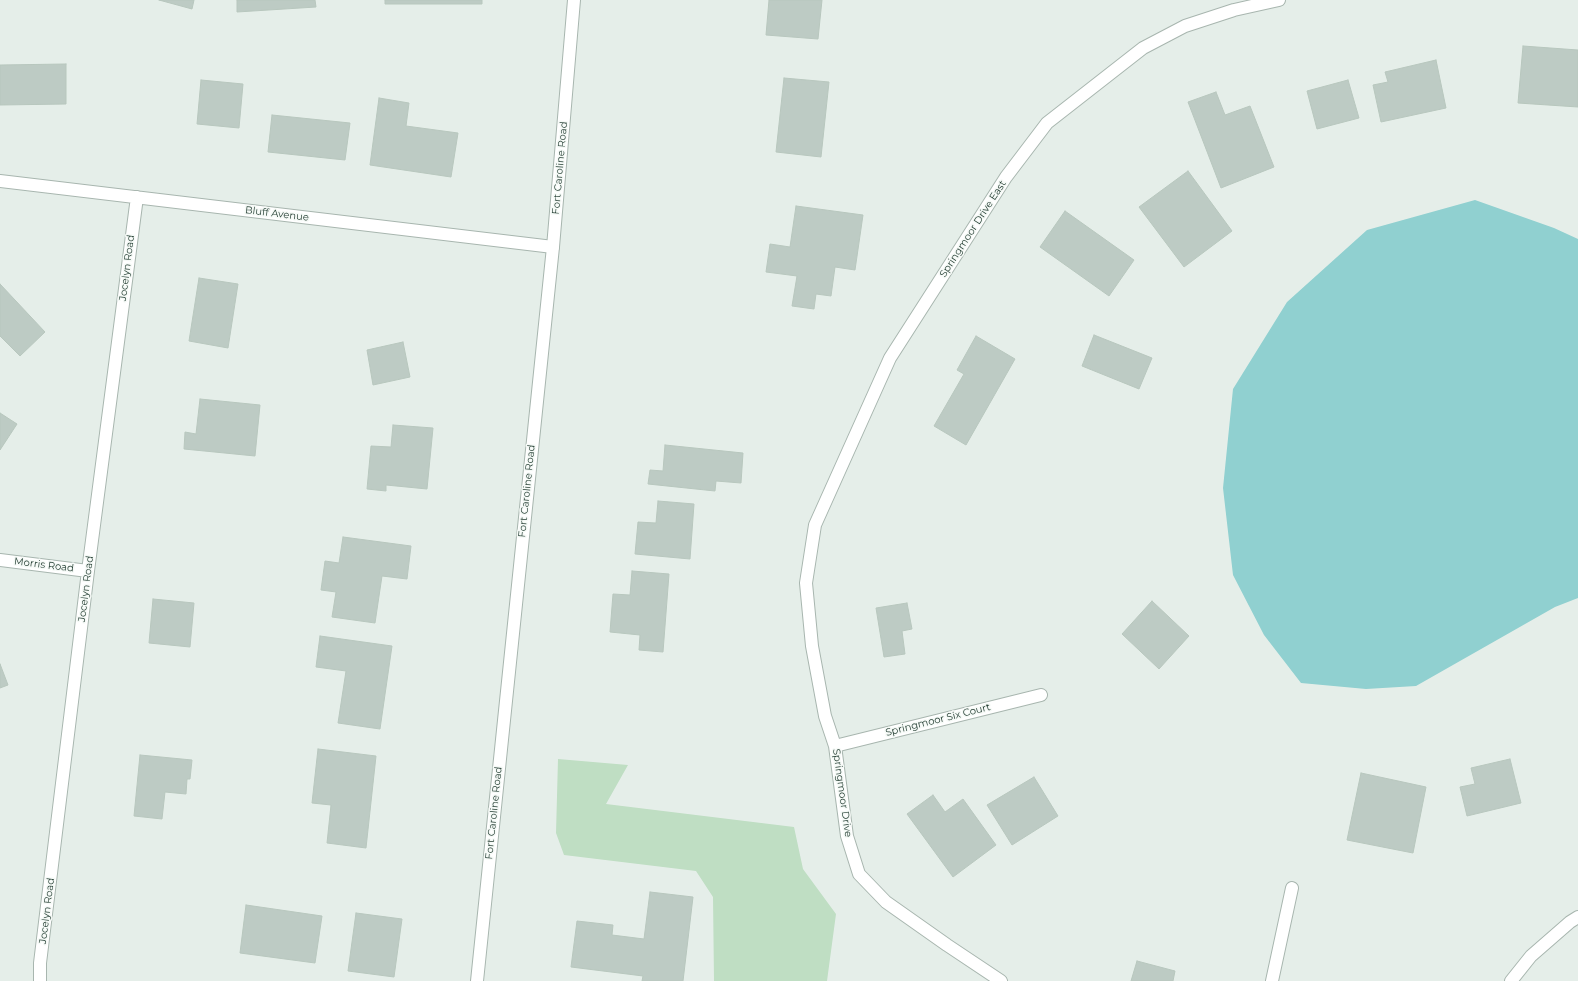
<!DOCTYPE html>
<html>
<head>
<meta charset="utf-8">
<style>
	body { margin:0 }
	canvas { display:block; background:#e5eee9 }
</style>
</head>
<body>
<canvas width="1578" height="981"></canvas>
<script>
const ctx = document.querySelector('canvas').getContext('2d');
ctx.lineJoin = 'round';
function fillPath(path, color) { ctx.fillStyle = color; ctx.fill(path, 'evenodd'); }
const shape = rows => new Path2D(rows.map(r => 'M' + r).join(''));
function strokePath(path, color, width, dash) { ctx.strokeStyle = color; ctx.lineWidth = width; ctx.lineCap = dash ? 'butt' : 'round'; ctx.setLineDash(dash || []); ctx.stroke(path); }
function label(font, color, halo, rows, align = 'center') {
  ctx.font = font + ' Montserrat,sans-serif'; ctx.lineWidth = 3; ctx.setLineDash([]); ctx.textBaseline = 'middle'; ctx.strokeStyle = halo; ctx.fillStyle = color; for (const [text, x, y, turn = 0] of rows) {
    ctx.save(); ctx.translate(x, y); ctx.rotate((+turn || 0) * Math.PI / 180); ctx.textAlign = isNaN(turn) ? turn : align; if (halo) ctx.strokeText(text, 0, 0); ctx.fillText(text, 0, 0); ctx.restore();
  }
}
fillPath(shape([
	[558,759,628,765,606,804,794,827,803,869,836,914,827,981,714,981,713,897,696,871,564,855,556,833]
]), '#bfdec3');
fillPath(shape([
	[1475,200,1554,228,1578,239,1578,598,1555,607,1416,686,1366,689,1301,683,1264,635,1233,575,1223,488,1233,389,1287,302,1367,230]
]), '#90d0d0');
const building = shape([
	[159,0,194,0,192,9,159,0],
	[237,0,315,0,316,7,237,12,237,0],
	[385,0,482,0,482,4,385,4,385,0],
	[769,0,822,0,818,39,766,35,769,0],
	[1523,46,1578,50,1578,107,1518,103,1523,46],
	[1436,60,1446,108,1381,122,1373,85,1388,82,1385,72,1436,60],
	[66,64,66,104,0,105,0,65,66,64],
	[784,78,829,82,821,157,776,152,784,78],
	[201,80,243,84,239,128,197,124,201,80],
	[1348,80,1359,118,1317,129,1307,91,1348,80],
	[1216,92,1225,115,1250,106,1274,167,1221,188,1188,102,1216,92],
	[379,98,409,103,406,126,458,133,451,177,370,165,379,98],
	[272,115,350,123,345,160,268,152,272,115],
	[1188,171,1232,231,1184,267,1139,207,1188,171],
	[796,206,863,215,855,270,835,267,831,296,816,294,814,309,792,306,797,276,766,272,770,244,790,247,796,206],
	[1065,211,1134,260,1109,296,1040,247,1065,211],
	[199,278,238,284,228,348,189,341,199,278],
	[0,284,45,332,20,356,0,336,0,284],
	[1094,335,1152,358,1139,389,1082,366,1094,335],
	[976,336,1015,359,966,445,934,426,964,374,957,370,976,336],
	[403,342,410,377,373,385,367,350,403,342],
	[200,399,260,405,255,456,184,449,185,432,196,434,200,399],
	[0,413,17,424,0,450,0,413],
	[393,425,433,428,427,489,386,485,386,491,367,489,371,446,391,447,393,425],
	[665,445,743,453,741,483,716,481,715,491,648,484,650,470,663,471,665,445],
	[658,501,694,504,690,559,635,554,638,522,656,523,658,501],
	[343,537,411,546,407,579,382,576,375,623,332,617,336,592,321,590,325,561,339,563,343,537],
	[632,571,669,574,663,652,639,650,640,635,610,632,613,594,630,595,632,571],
	[153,599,194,603,190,647,149,643,153,599],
	[1152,601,1189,636,1159,669,1122,634,1152,601],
	[907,603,912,629,902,631,905,654,884,657,876,608,907,603],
	[320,636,392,646,380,729,338,723,346,671,316,667,320,636],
	[0,664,8,685,0,688,0,664],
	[318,749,376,756,366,848,327,843,331,805,312,803,318,749],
	[140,755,192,760,190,779,187,779,186,794,165,792,162,819,134,816,140,755],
	[1510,759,1521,803,1467,816,1460,787,1475,784,1471,768,1510,759],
	[1361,773,1426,787,1413,853,1347,840,1361,773],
	[1034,777,1058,816,1012,845,987,805,1034,777],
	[933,795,945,812,963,799,996,845,953,877,907,814,933,795],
	[650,892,693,897,683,981,642,981,643,976,571,967,577,921,613,925,612,935,644,939,650,892],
	[246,905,322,916,315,963,240,953,246,905],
	[356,913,402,919,394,977,348,971,356,913],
	[1137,961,1175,971,1173,981,1131,981,1137,961]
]);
fillPath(building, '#bdcbc4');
strokePath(building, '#b8c7be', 1);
const minor = shape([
	[0,181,553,247],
	[0,560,88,571],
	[835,746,1041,695],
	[40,981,40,963,88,571,137,197],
	[1001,981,947,945,886,902,859,874,847,836,835,746,825,716,812,646,806,583,815,525,890,358,1006,177,1047,123,1143,48,1185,26,1234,10,1279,0],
	[1272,981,1292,888],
	[1511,981,1531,956,1570,922,1578,917]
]);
const tertiary = shape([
	[477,981,553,247,574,0]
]);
strokePath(minor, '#a8b6af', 14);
strokePath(tertiary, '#a8b6af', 14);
strokePath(minor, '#fff', 12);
strokePath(tertiary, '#fff', 12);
label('10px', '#253f34', '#f6faf7', [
	["Fort Caroline Road",560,168,-85],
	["Bluff Avenue",277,214,7],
	["Springmoor Drive East",973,229,-57],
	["Jocelyn Road",127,268,-83],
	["Fort Caroline Road",527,491,-84],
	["Morris Road",44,565,7],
	["Jocelyn Road",86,589,-83],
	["Springmoor Six Court",938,720,-14],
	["Springmoor Drive",842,793,82],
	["Fort Caroline Road",494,813,-84],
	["Jocelyn Road",47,911,-83]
]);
</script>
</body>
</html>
